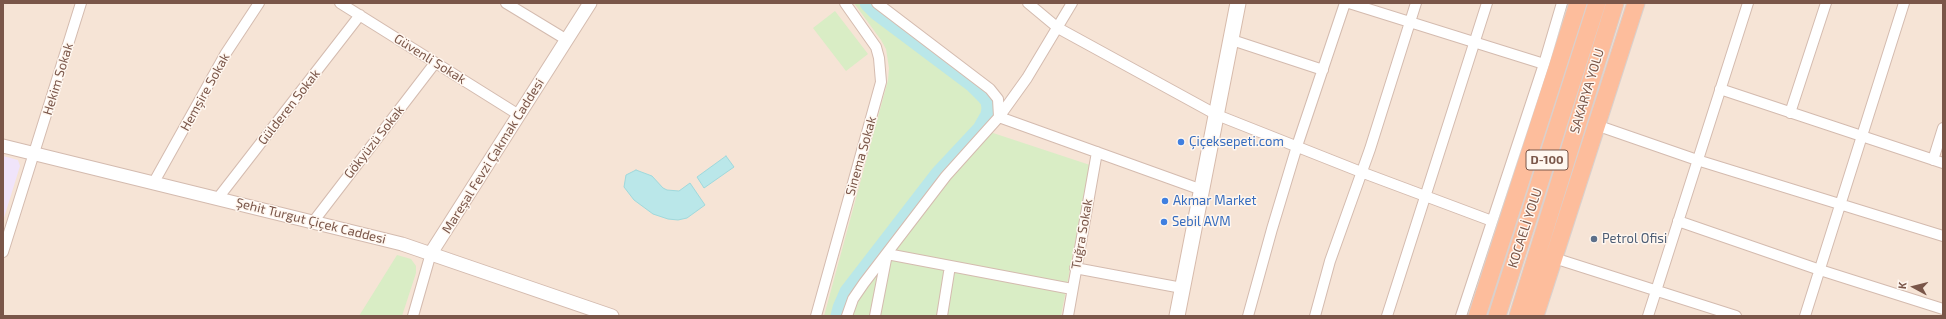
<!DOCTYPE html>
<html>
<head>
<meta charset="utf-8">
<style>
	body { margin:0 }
	#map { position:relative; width:1946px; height:319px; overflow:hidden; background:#fef3e8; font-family:"Exo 2",sans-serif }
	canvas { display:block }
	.frame { position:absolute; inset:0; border:4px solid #7a5649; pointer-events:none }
	.north { position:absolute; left:1894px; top:267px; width:40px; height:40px; -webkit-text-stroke:3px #fff7f0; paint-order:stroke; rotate:277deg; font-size:11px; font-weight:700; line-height:16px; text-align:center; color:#7a5649 }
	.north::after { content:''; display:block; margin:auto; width:14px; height:18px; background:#7a5649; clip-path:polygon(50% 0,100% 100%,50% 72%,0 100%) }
</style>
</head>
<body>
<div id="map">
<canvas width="1946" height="319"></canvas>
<div class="frame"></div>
<div class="north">K</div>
</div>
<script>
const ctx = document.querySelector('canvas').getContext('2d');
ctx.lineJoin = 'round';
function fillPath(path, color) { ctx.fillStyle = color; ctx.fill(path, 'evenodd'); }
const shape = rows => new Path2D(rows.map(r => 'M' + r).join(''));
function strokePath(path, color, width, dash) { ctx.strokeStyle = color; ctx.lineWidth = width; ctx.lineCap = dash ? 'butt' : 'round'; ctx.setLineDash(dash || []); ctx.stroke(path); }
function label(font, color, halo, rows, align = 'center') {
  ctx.font = font + ' "Exo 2",sans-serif'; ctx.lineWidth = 3; ctx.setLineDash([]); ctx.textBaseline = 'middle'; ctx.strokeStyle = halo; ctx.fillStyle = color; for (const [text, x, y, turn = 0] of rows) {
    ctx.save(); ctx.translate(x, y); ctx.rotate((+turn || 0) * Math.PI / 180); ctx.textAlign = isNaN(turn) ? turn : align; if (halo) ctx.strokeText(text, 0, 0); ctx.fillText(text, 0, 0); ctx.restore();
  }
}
fillPath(shape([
	[3,3,1943,3,1943,316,3,316]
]), '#f6e4d6');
fillPath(shape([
	[3,156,18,160,20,166,3,221]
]), '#f0e4fa');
fillPath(shape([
	[854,3,868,3,877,12,980,90,989,101,990,108,989,115,981,129,1090,165,1061,316,824,316,888,80,889,68,886,49,881,40],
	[835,11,868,54,846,71,813,28],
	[397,255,411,259,416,266,416,273,402,316,359,316]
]), '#d9edc5');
const water = shape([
	[726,156,734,167,704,188,697,177,726,156],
	[636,170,652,176,663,188,667,190,679,191,690,183,705,205,687,218,678,220,668,219,653,214,634,200,624,187,626,175,636,170]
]);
fillPath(water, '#bae7e9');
strokePath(water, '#a0d9dc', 1);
strokePath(shape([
	[839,316,841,308,848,292,939,174,981,129,989,115,990,108,989,101,985,96,973,84,877,12,868,3]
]), '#bae7e9', 17);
const minor = shape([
	[340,3,519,115],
	[506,3,567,40],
	[877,3,990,89,998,99,999,117],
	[1028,3,1058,28,1217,115,1361,172,1492,221],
	[1349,3,1544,64],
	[1232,40,1323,70],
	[1720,89,1943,163],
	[1790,113,1826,3],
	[999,117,1202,190],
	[1596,125,1697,160,1943,236],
	[1933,160,1943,128],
	[154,182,226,53,259,3],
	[218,198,360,15],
	[1678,221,1820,270,1943,309],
	[313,222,435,63],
	[3,252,81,3],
	[1554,258,1736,316],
	[1075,268,1182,288],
	[413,316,431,253],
	[816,316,881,82,879,58,876,47,845,3],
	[847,316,853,299,864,283,946,176,999,117,1027,78,1072,3],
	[875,316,887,254,1072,289],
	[942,316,950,266],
	[1068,316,1097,152],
	[1248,316,1272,229,1297,146,1345,3],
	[1315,316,1330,261,1370,149,1416,3],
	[1387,316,1487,3],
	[1461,316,1544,64,1562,3],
	[1648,316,1748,3],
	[1805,316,1904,3]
]);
const tertiary = shape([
	[3,146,402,244,612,316],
	[431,253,590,3]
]);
const secondary = shape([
	[1177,316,1238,3]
]);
const trunk = shape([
	[1477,316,1578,3],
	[1497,316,1597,3],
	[1518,316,1615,3],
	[1535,316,1636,3]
]);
strokePath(minor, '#d4bbaf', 12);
strokePath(tertiary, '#d4bbaf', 15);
strokePath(secondary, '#d7bbac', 17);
strokePath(trunk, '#dad0cc', 19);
strokePath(minor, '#fff', 10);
strokePath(tertiary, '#fff', 13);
strokePath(secondary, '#fff', 15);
strokePath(trunk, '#fdbd9c', 17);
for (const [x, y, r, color] of [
	[1181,142,4,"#3f7fe0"],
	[1165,201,4,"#3f7fe0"],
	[1164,222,4,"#3f7fe0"],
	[1594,239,4,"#5c6f8a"]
]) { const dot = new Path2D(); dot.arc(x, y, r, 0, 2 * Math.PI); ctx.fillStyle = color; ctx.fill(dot); strokePath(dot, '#fff7f0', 1.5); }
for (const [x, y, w] of [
	[1547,160,42]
]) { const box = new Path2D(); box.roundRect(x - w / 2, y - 10, w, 20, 3); ctx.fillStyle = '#fff7f0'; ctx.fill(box); strokePath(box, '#7a5649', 1); }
label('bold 12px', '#7a5649', null, [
	["D-100",1547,160]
]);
label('13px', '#7a5649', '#fff7f0', [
	["Güvenli Sokak",430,59,32],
	["Hekim Sokak",58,79,-73],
	["SAKARYA YOLU",1587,91,-73],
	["Hemşire Sokak",205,92,-61],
	["Gülderen Sokak",289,107,-52],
	["Gökyüzü Sokak",374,142,-52],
	["Mareşal Fevzi Çakmak Caddesi",493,156,-58],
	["Sinema Sokak",861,156,-74],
	["Şehit Turgut Çiçek Caddesi",311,221,14],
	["KOCAELİ YOLU",1525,228,-72],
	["Tuğra Sokak",1082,234,-80]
]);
label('13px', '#366cbe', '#fff7f0', [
	["Çiçeksepeti.com",1189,142],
	["Akmar Market",1173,201],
	["Sebil AVM",1172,222]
], 'left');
label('13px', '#4e5e75', '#fff7f0', [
	["Petrol Ofisi",1602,239]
], 'left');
</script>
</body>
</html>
